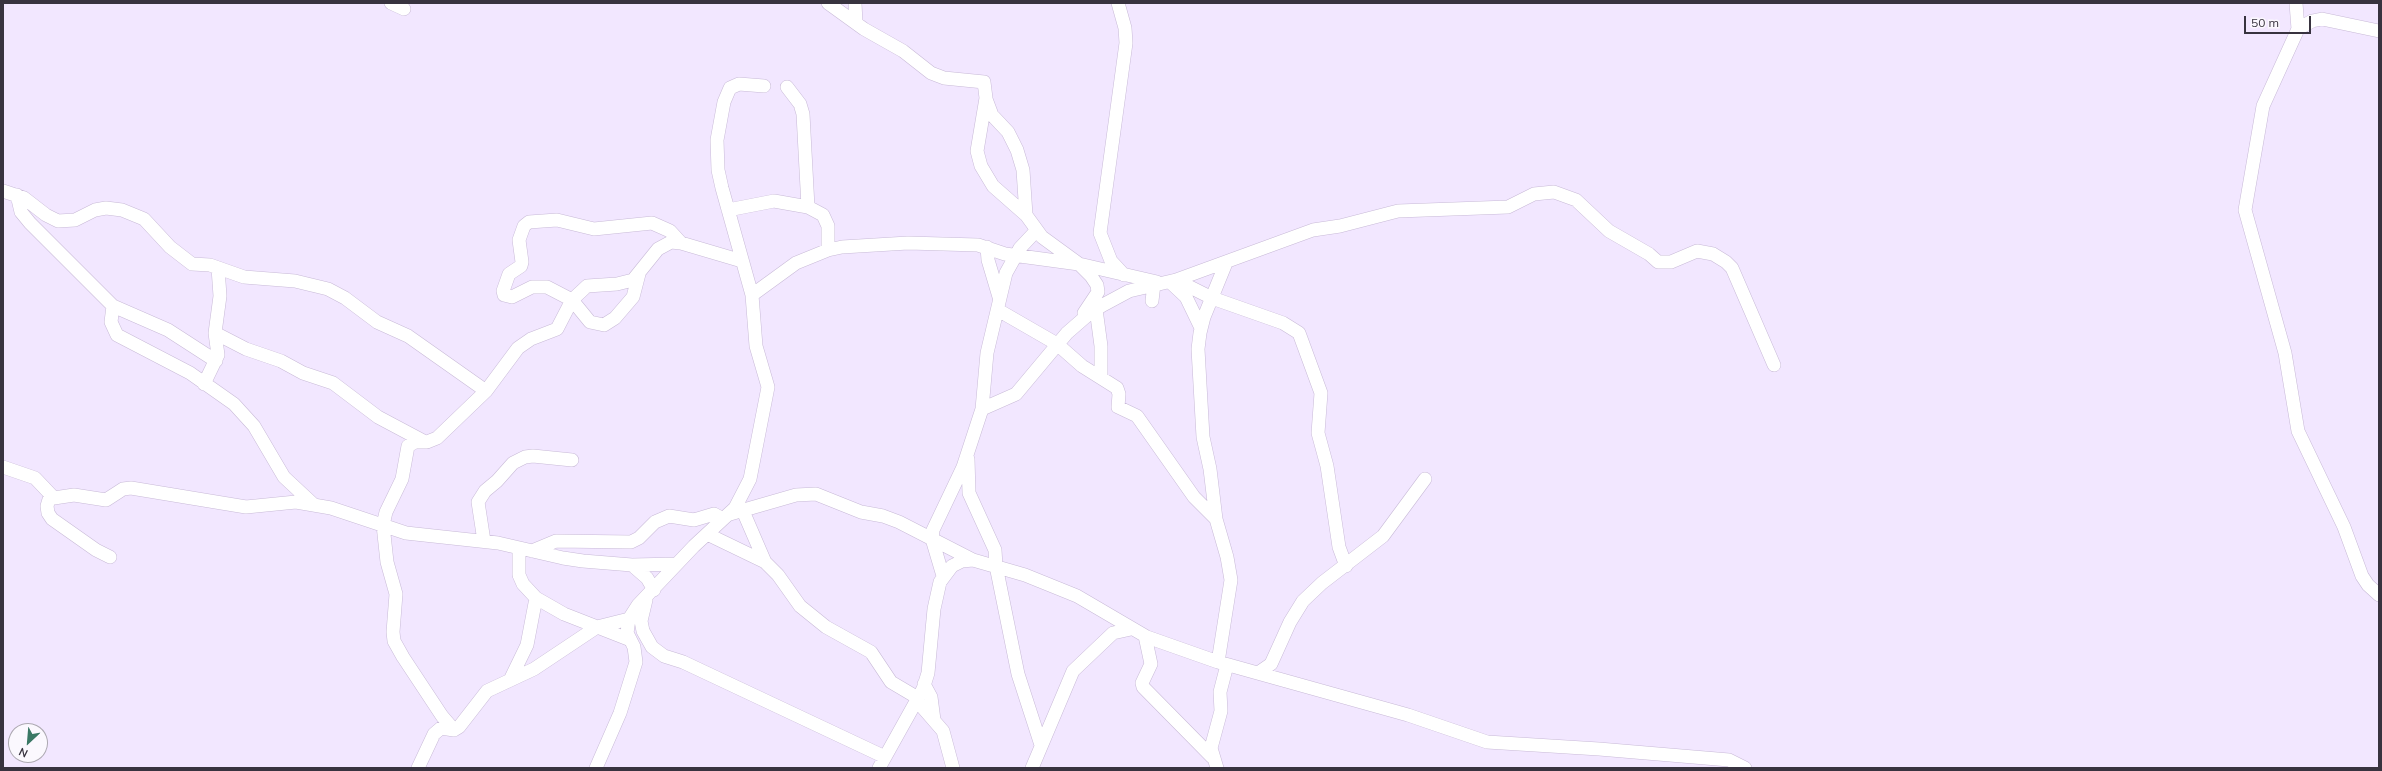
<!DOCTYPE html>
<html>
<head>
<meta charset="utf-8">
<style>
	body { margin:0 }
	#map { position:relative; width:2382px; height:771px; overflow:hidden; background:#f2e7ff; font-family:Mulish,sans-serif }
	canvas { display:block }
	.frame { position:absolute; inset:0; border:4px solid #38333f; pointer-events:none }
	.north { position:absolute; left:8px; top:723px; width:40px; height:40px; box-sizing:border-box; background:#fbf8fe; border:1px solid #ada9b2; border-radius:50%; rotate:206deg; font-size:11px; font-weight:700; line-height:16px; text-align:center; color:#38333f }
	.north::after { content:''; display:block; margin:auto; width:14px; height:18px; background:#3a7865; clip-path:polygon(50% 0,100% 100%,50% 72%,0 100%) }
	.scale { position:absolute; left:2244px; top:16px; width:67px; height:18px; box-sizing:border-box; border:2px solid #38333f; border-top:0; padding-left:5px; font-size:12px; line-height:14px; white-space:nowrap; color:#38333f; -webkit-text-stroke:3px #fbf8fe; paint-order:stroke }
</style>
</head>
<body>
<div id="map">
<canvas width="2382" height="771"></canvas>
<div class="frame"></div>
<div class="north">N</div>
<div class="scale">50 m</div>
</div>
<script>
const ctx = document.querySelector('canvas').getContext('2d');
ctx.lineJoin = 'round';
const shape = rows => new Path2D(rows.map(r => 'M' + r).join(''));
function strokePath(path, color, width, dash) { ctx.strokeStyle = color; ctx.lineWidth = width; ctx.lineCap = dash ? 'butt' : 'round'; ctx.setLineDash(dash || []); ctx.stroke(path); }
const minor = shape([
	[391,3,404,9],
	[828,3,864,29,903,51,931,73,944,78,984,82,986,98,977,151,981,166,993,186,1026,215,1042,237,1079,264,1091,276,1097,285,1098,292,1084,313],
	[855,3,856,23],
	[1118,3,1125,28,1126,43,1100,233,1111,261,1124,275],
	[2296,3,2298,29,2263,106,2245,210,2285,353,2298,431,2344,527,2362,576,2368,585,2379,595],
	[2298,29,2312,21,2322,19,2379,31],
	[787,87,800,104,803,114,808,207],
	[986,99,992,115,1008,132,1017,150,1023,170,1026,215],
	[3,191,24,198,46,215,58,221,75,220,95,210,106,208,122,210,144,219,170,247,192,264,210,265,244,277,295,281,328,289,345,298,377,322,408,336,486,391],
	[17,195,21,212,30,223,113,306,111,322,117,335,190,373,234,404,254,426,284,477,313,504],
	[728,210,774,201,808,207,823,215,828,226,828,250],
	[987,247,988,260,999,297],
	[639,274,633,297,615,318,604,325,590,322,572,300,547,287,532,287,512,297,504,295,503,291,509,274,521,266,522,262,519,240,524,226,529,222,557,220,594,229,652,223,670,231,681,243],
	[1176,280,1212,298,1283,323,1299,333,1321,393,1318,433,1327,466,1339,547,1346,566],
	[1170,282,1186,297,1201,328],
	[752,295,796,263,828,250,842,247,908,243,978,245,1005,254,1079,264,1157,282],
	[1152,301,1154,284],
	[1097,302,1096,309,1101,346,1101,377],
	[113,306,168,330,216,361],
	[998,310,1057,344,1082,366,1117,388,1119,394,1118,407,1137,416,1194,497,1216,519],
	[215,333,246,349,281,361,303,373,333,383,378,417,425,442],
	[204,384,218,355,215,333,220,296,218,268],
	[982,409,987,353,1006,273,1020,248,1036,231],
	[968,459,969,493,995,550,996,566,1018,674,1041,745],
	[3,467,35,478,54,498,74,495,106,500,123,489,131,488,246,507,296,502,331,508,406,533,498,543,563,558,583,561,632,565,677,564],
	[50,496,47,506,48,513,52,519,96,550,110,557],
	[743,511,765,562],
	[730,514,796,495,816,494,861,512,883,516,899,522,973,560],
	[707,534,765,562,778,575,800,606,826,627,871,652,891,682,918,698],
	[484,541,478,502,485,491,497,481,513,463,525,457,533,456,572,460],
	[519,548,519,575,523,584,536,598,564,614,628,639],
	[532,551,556,541,631,542,639,538,655,522,669,516,694,520,714,514,723,519],
	[632,565,647,578,654,590],
	[943,576,932,539,933,530,963,467,982,409,1016,394,1067,333,1090,313,1103,305,1129,291,1176,280,1313,230,1340,226,1398,211,1508,207,1534,194,1554,192,1576,200,1609,231,1649,254,1658,262,1671,262,1697,251,1713,254,1726,262,1732,268,1774,365],
	[646,600,641,621,643,631,652,647,664,656,683,662,885,757],
	[1145,636,1151,664,1142,683,1143,687,1212,757],
	[1218,662,1231,580,1227,557,1216,519,1210,469,1203,437,1198,349,1200,333,1204,317,1226,263],
	[1258,673,1271,664,1290,622,1303,601,1322,583,1383,536,1425,479],
	[511,678,527,645,536,598],
	[924,684,931,697,934,720],
	[917,701,943,731,953,768],
	[454,730,442,716,403,657,394,641,393,632,396,594,387,562,383,525,386,512,402,479,408,446,415,442,427,442,437,438,486,391,518,348,531,339,557,329,572,300,587,286,617,284,633,280,658,249,671,242,681,243,742,261],
	[418,768,434,734,441,728,454,730,459,727,487,691,534,669,597,627,629,619],
	[596,768,620,713,636,662,634,647,627,633,629,619,638,605,694,546,735,508,750,479,768,387,756,346,752,295,722,188,718,170,717,140,724,102,730,88,739,84,764,86],
	[879,768,923,689,928,673,934,609,940,582,952,566,962,561,973,560,1025,575,1077,596,1147,637,1218,662,1408,715,1487,742,1599,749,1729,760,1745,768],
	[1032,768,1073,671,1113,633,1131,629],
	[1217,768,1211,748,1221,711,1220,692,1227,665]
]);
strokePath(minor, '#c8bad7', 14);
strokePath(minor, '#fff', 13);
</script>
</body>
</html>
